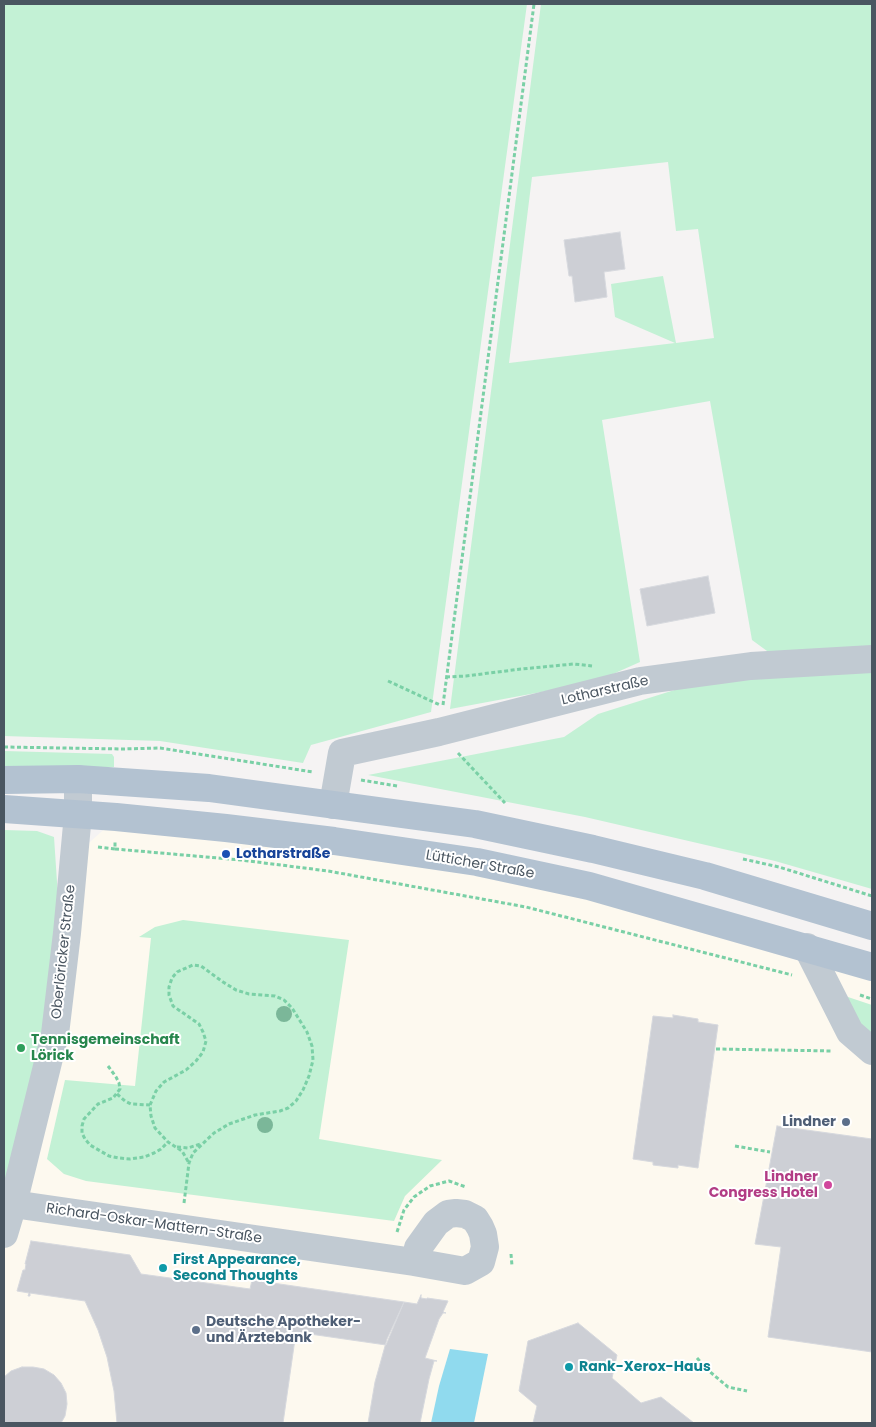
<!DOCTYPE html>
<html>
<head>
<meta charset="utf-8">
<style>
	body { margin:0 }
	#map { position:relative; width:876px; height:1427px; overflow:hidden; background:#f5f3f3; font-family:Poppins,sans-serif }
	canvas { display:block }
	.frame { position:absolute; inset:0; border:5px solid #4a5661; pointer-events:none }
</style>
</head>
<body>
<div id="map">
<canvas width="876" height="1427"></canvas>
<div class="frame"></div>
</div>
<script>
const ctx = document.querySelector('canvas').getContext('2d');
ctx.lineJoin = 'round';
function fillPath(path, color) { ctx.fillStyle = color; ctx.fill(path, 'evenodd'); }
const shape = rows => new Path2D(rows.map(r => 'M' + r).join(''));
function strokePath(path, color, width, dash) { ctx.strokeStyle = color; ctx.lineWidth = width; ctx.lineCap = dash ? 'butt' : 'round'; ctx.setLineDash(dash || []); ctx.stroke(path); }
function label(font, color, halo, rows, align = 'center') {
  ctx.font = font + ' Poppins,sans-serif'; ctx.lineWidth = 4; ctx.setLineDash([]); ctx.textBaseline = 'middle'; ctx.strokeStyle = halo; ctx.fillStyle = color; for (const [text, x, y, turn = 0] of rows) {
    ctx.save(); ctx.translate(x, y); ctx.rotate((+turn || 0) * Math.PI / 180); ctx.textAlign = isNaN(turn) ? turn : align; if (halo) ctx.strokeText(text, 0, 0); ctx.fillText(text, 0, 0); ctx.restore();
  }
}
fillPath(shape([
	[110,824,317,847,585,892,872,975,872,1423,4,1423,4,1250,18,1201,80,851]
]), '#fdf9ef');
fillPath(shape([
	[4,4,527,4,431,712,311,745,303,763,160,741,4,736],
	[541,4,872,4,872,653,778,659,752,640,710,401,602,420,640,662,595,682,450,709],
	[668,162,676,231,698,229,714,338,676,343,663,276,611,284,615,317,675,343,509,363,532,177],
	[872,663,872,889,775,861,585,817,368,775,564,737,598,714,735,671],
	[4,751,112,754,114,757,114,767,4,770],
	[4,830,37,831,54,837,58,897,42,1034,4,1188],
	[183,920,349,940,319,1139,442,1160,405,1196,394,1221,86,1181,64,1174,47,1159,65,1080,135,1086,151,938,139,937,155,927],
	[842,995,872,1005,872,1034,860,1027]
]), '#c3f1d5');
fillPath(shape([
	[450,1349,488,1354,474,1423,431,1423,439,1386]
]), '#90daee');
const building = shape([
	[620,232,625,269,604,272,607,297,575,302,572,276,569,276,564,240,620,232],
	[708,576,715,613,647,626,640,589,708,576],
	[673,1015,698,1019,698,1022,718,1025,698,1168,678,1165,678,1168,653,1165,653,1162,633,1159,653,1016,673,1018,673,1015],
	[777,1126,872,1139,872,1352,768,1337,781,1247,755,1244,777,1126],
	[31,1241,130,1255,141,1274,250,1289,252,1280,404,1302,386,1345,296,1332,283,1423,117,1423,114,1391,107,1357,98,1330,85,1301,30,1293,30,1296,28,1296,29,1293,17,1291,23,1270,25,1270,26,1264,25,1264,31,1241],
	[421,1295,421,1298,427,1299,427,1298,448,1301,443,1312,446,1313,443,1313,439,1319,425,1358,437,1361,434,1361,429,1379,420,1423,368,1423,375,1382,387,1339,404,1302,417,1304,421,1295],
	[578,1323,617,1355,612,1378,641,1403,661,1397,694,1423,533,1423,537,1406,519,1391,528,1341,578,1323],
	[22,1367,33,1367,44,1369,54,1375,61,1383,66,1393,67,1404,65,1416,61,1423,4,1423,4,1377,11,1371,22,1367]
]);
fillPath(building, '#cdcfd5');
strokePath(building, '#d7d9de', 1);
strokePath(shape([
	[446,677,466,676,521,669,574,664,592,666],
	[388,681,440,705],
	[443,705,534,4],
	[4,747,122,749,160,748,313,772],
	[458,753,505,803],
	[361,780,397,786],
	[98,847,115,849,115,842],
	[115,849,241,860,328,871,526,907,792,975],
	[743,859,779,867,872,896],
	[860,995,872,999],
	[716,1049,833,1051],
	[108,1066,116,1077,119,1083,120,1089,113,1098,98,1104,84,1119,82,1126,82,1133,85,1139,90,1145,109,1156,119,1158,130,1159,144,1157,154,1153,161,1149,168,1142],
	[117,1094,125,1101,131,1104,150,1105],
	[735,1146,770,1152],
	[177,1147,188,1148,200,1144],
	[184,1203,189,1163,193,1153,214,1133,229,1124,255,1115,280,1111,288,1108,296,1101,303,1090,309,1076,313,1060,312,1046,307,1032,292,1008,284,1000,275,996,249,994,236,990,223,982,201,966,193,965,177,972,172,978,169,987,169,995,173,1006,199,1024,203,1032,206,1041,203,1052,196,1061,186,1070,164,1082,156,1091,150,1105,151,1116,155,1128,168,1142,182,1151,189,1163],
	[397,1232,404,1210,414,1197,430,1186,449,1181,466,1187],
	[511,1254,512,1266],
	[697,1358,709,1371,728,1387,747,1391]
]), '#7ad0a6', 3, [4, 2.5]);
strokePath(shape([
	[333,805,342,753,439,732,640,681,751,666,872,659],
	[807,947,850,1032,872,1051],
	[13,1204,414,1262],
	[456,1213,465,1214,475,1219,480,1227,483,1234,485,1247,481,1262,465,1271,414,1262,418,1248,436,1223,448,1214,456,1213],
	[4,1234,13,1204,55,1034,67,933,78,814,78,779]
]), '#c1cad2', 28);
strokePath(shape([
	[4,780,78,779,209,788,475,824,593,849,705,876,872,926],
	[4,809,116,817,226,828,334,841,477,862,589,886,872,967]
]), '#b3c2d1', 28);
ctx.fillStyle = '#7bb799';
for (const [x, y] of [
	[284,1014],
	[265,1125]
]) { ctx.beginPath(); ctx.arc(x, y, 8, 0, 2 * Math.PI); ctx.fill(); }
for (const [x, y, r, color] of [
	[226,854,5,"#1a4fb4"],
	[21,1048,5,"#2e9e5b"],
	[846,1122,5,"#5c6f8a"],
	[828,1185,5,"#d1479c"],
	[163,1268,5,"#0f9aa8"],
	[196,1330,5,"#5c6f8a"],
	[569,1367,5,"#0f9aa8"]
]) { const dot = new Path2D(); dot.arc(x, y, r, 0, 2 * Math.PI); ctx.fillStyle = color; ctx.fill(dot); strokePath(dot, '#fff', 2); }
label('14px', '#4a5661', '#fff', [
	["Lotharstraße",605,691,-13],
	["Lütticher Straße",480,865,10],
	["Oberlöricker Straße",64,952,-84],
	["Richard-Oskar-Mattern-Straße",154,1224,8]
]);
label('bold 14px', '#164399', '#fff', [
	["Lotharstraße",236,854]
], 'left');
label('bold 14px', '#27864d', '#fff', [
	["Tennisgemeinschaft",31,1040],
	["Lörick",31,1056]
], 'left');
label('bold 14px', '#4e5e75', '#fff', [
	["Lindner",836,1122],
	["Deutsche Apotheker-",206,1322,"left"],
	["und Ärztebank",206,1338,"left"]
], 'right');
label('bold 14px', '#b23c85', '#fff', [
	["Lindner",818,1177],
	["Congress Hotel",818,1193]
], 'right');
label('bold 14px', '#0d838f', '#fff', [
	["First Appearance,",173,1260],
	["Second Thoughts",173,1276],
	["Rank-Xerox-Haus",579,1367]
], 'left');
</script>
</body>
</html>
